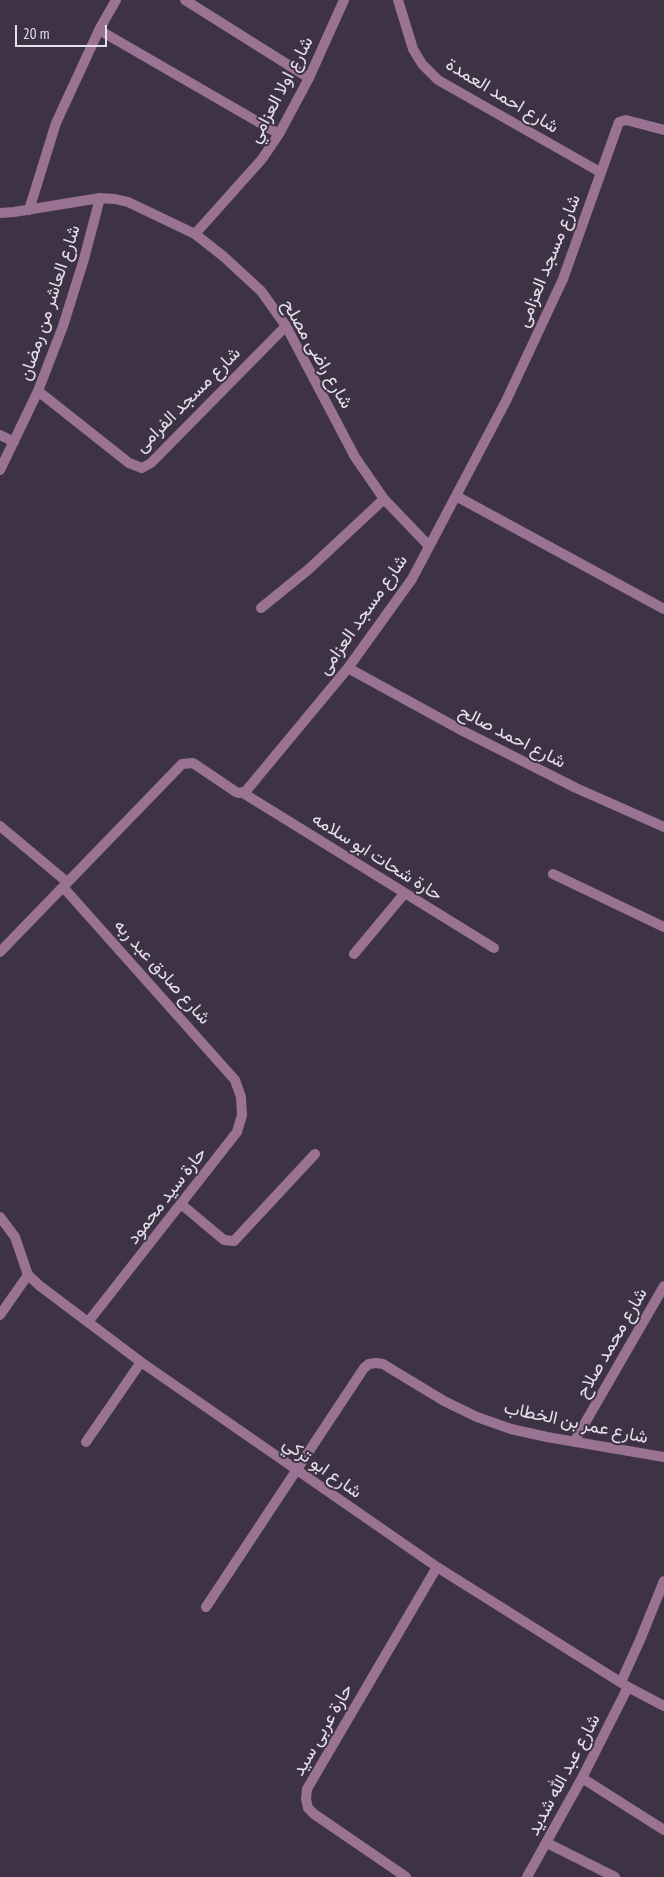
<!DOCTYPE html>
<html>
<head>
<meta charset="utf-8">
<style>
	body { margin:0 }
	#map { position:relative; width:664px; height:1877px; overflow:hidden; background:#3e3344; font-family:"PT Sans Narrow",sans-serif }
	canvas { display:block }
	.scale { position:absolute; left:15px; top:25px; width:92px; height:22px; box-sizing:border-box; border:2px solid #e6e0eb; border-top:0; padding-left:6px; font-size:15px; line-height:18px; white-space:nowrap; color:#e6e0eb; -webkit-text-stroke:4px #3e3344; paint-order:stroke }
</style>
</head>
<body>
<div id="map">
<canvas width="664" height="1877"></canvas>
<div class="scale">20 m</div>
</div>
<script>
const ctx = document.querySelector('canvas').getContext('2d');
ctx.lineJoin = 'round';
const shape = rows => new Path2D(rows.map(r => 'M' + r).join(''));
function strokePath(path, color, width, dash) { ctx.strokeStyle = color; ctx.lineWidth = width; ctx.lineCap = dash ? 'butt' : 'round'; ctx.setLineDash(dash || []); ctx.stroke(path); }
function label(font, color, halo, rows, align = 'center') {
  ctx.font = font + ' "PT Sans Narrow",Vazirmatn,sans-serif'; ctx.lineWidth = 4; ctx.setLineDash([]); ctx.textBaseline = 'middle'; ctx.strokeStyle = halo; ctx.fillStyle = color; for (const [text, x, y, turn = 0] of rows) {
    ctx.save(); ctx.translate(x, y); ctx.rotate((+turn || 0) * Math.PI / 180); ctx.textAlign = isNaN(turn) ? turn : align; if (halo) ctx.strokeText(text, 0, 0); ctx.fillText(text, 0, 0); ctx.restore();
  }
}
strokePath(shape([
	[185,0,309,78],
	[398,0,413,49,422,64,438,80,600,172],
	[99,30,279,134],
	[29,210,56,123,99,30,116,0],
	[0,213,14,212,100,198,115,199,128,202,195,234,223,256,261,291,286,326,355,457,384,499,429,546],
	[195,234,262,159,279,134,309,78,344,0],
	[38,391,129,463,142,468,151,463,286,326],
	[0,435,14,442],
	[0,470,38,391,63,326,84,259,100,198],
	[456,496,664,609],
	[261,608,309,569,384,499],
	[348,668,463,731,576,788,664,827],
	[243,793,494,948],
	[0,826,67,882],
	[553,874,664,927],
	[63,887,235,1080,241,1097,242,1115,237,1132,88,1322],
	[0,952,182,764,193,763,236,792,239,793,246,791,348,668,412,579,506,401,563,279,619,122,626,120,664,130],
	[354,954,404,894],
	[181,1204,224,1240,234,1241,315,1154],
	[0,1217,15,1237,28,1275,40,1286,141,1362,437,1567,628,1687,664,1706],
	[0,1315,28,1275],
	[86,1442,141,1362],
	[574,1442,664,1286],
	[206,1607,364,1368,369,1364,376,1363,383,1364,444,1401,477,1417,511,1429,547,1437,664,1457],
	[621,1682,640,1640,664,1581],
	[582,1778,664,1830],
	[547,1843,615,1877],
	[406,1877,314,1814,308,1808,306,1799,307,1789,437,1567],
	[527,1877,582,1778,628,1687]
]), '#9b7392', 10);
label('18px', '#e6e0eb', '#3e3344', [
	["شارع اولا العزامي",281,90,-62],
	["شارع احمد العمدة",502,96,31],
	["شارع مسجد العزامى",549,261,-68],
	["شارع العاشر من رمضان",50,303,-72],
	["شارع راضى مصلح",317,354,60],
	["شارع مسجد الفرامى",188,400,-45],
	["شارع مسجد العزامى",363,615,-55],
	["شارع احمد صالح",512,737,27],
	["حارة شحات ابو سلامه",377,857,32],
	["شارع صادق عبد ربه",162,972,48],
	["حارة سيد محمود",167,1196,-52],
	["شارع محمد صلاح",612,1343,-60],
	["شارع عمر بن الخطاب",576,1423,12],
	["شارع ابو تركي",322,1468,35],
	["حارة عربى سيد",323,1730,-60],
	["شارع عبد الله شديد",564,1775,-62]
]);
</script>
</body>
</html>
